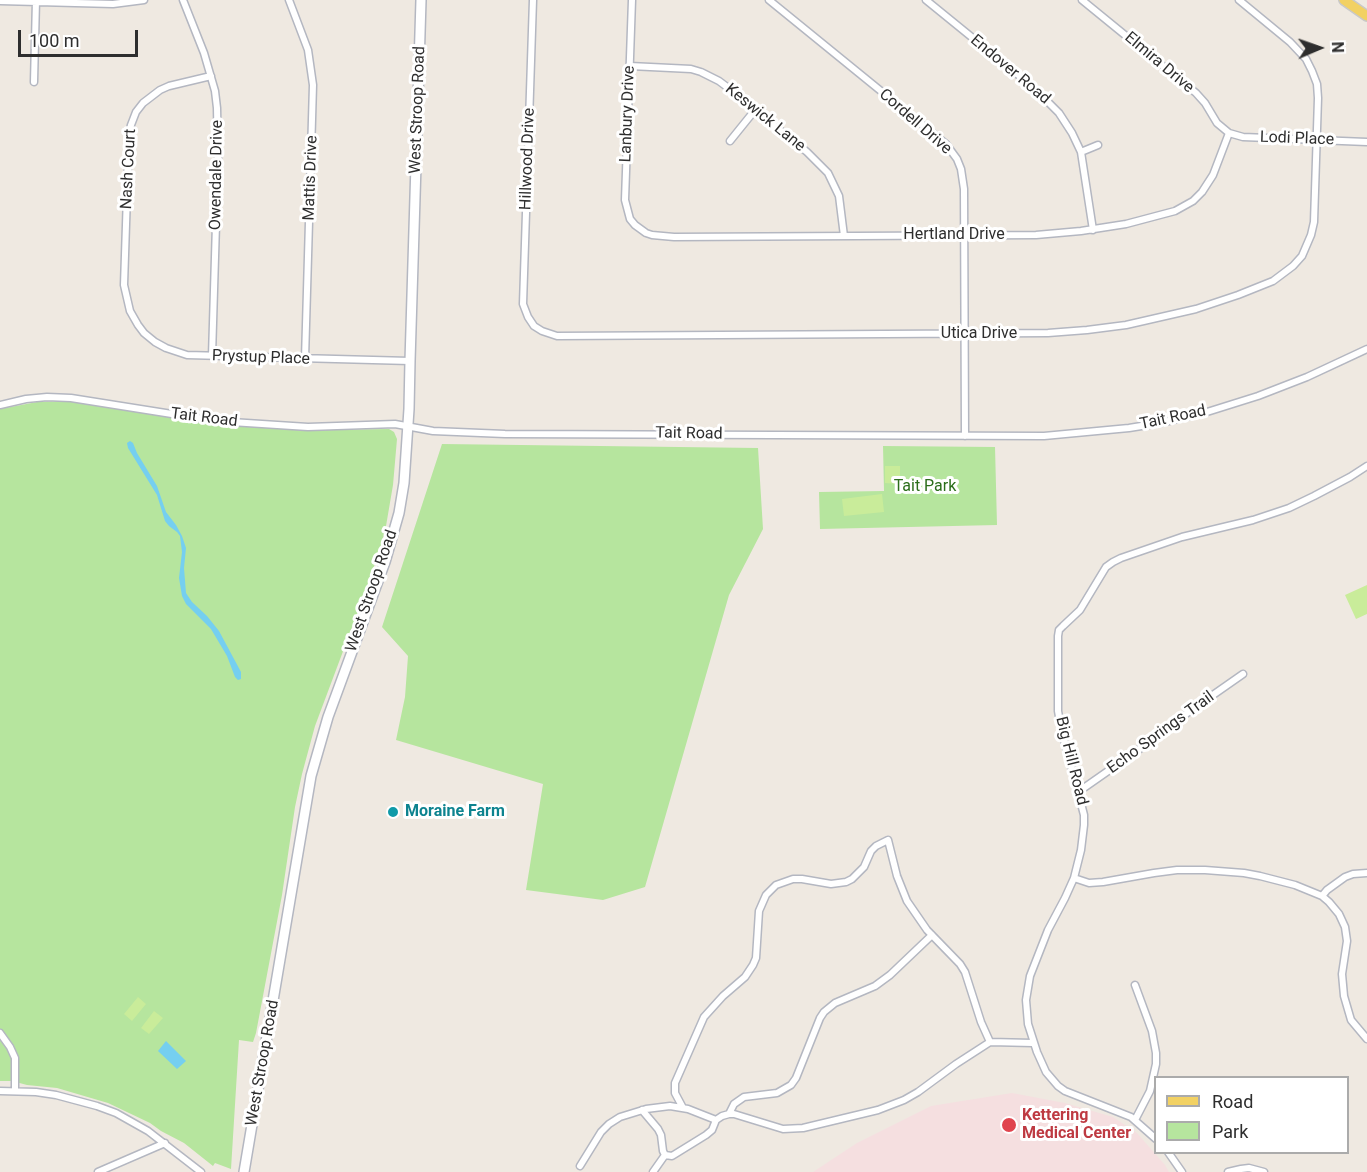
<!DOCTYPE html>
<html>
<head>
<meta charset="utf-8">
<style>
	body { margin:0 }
	#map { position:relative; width:1367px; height:1172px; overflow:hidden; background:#efe9e1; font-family:Roboto,sans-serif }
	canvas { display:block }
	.legend { position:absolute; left:1154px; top:1076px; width:195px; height:78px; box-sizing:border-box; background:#fff; border:2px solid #ababab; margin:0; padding:8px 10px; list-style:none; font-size:18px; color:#2e2e2e }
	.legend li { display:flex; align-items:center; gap:12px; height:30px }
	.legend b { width:30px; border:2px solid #ababab }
	.north { position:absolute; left:1289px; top:18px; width:60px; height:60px; -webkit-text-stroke:4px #fff; paint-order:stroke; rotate:88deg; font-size:16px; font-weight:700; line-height:24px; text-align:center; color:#2e2e2e }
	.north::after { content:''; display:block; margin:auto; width:21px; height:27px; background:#2e2e2e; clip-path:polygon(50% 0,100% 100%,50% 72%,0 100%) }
	.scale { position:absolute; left:18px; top:30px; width:120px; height:27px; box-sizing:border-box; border:3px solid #2e2e2e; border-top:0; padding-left:8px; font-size:18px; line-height:21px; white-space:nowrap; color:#2e2e2e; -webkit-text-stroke:4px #fff; paint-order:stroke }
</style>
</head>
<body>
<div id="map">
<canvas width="1367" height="1172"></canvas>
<ul class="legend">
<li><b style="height:8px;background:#f2d163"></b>Road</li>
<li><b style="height:16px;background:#b6e59e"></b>Park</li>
</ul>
<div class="north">N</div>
<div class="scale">100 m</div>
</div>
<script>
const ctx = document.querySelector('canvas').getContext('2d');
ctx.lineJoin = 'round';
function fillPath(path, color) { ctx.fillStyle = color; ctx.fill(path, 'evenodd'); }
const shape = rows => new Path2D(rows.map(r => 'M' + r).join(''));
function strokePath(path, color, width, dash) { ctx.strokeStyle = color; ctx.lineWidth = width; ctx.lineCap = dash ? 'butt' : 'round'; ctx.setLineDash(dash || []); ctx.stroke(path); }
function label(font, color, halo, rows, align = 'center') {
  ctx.font = font + ' Roboto,sans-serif'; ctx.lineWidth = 6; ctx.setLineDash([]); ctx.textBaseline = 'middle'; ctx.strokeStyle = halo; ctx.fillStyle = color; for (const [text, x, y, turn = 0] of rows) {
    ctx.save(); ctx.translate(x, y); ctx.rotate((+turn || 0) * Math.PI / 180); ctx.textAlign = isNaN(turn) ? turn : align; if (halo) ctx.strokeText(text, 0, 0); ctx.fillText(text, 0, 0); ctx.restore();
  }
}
fillPath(shape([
	[1012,1093,1065,1103,1113,1117,1137,1133,1165,1165,1169,1172,813,1172,857,1143,931,1106]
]), '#f5dfe0');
fillPath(shape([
	[74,401,199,422,251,427,328,430,389,429,394,432,397,439,393,485,386,526,380,549,363,598,315,726,302,774,295,807,282,895,256,1033,253,1042,239,1040,231,1169,215,1163,213,1166,184,1143,161,1131,150,1123,108,1103,57,1088,27,1085,12,1081,0,1081,0,409,37,402],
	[442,444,758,448,763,529,729,595,645,887,603,900,526,890,543,784,396,740,405,697,408,656,382,627],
	[883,446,995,447,997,525,820,529,819,492,884,491]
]), '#b6e59e');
fillPath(shape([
	[885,466,900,466,900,484,885,483],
	[882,494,884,512,844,516,842,499],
	[1367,585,1367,614,1356,619,1345,595],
	[138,997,146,1004,132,1021,124,1014],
	[154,1011,163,1018,149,1034,141,1028]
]), '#c9ec9a');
fillPath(shape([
	[130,441,133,443,137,453,157,486,166,512,176,525,182,536,186,548,184,568,186,593,192,602,207,616,219,631,241,672,241,679,238,680,235,677,227,656,211,629,186,604,182,596,179,578,182,552,180,536,177,532,169,526,165,521,157,495,128,448,127,443],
	[166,1041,186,1061,177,1069,158,1051]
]), '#75cff0');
const street = shape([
	[183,0,204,53,215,91,217,108,218,158,212,356],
	[289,0,308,50,313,85,305,359],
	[533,0,523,304,528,317,534,326,542,331,557,336,1048,333,1087,330,1126,325,1196,309,1238,295,1273,281,1293,266,1302,256,1311,235,1314,222,1318,98,1317,84,1312,71,1306,59,1290,42,1239,0],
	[632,0,625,200,630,219,635,225,646,233,652,235,674,237,1036,235,1081,231,1126,224,1175,211,1193,201,1202,192,1213,175,1229,133],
	[769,0,946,144,957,159,961,169,964,189,965,436],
	[926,0,1033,87,1059,113,1072,133,1081,152,1093,230],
	[1082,0,1196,93,1205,103,1217,123,1229,133,1243,137,1367,142],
	[0,1,113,4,144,0],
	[630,66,691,69,701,72,719,81,727,87,807,152,828,173,839,196,844,236],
	[211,76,169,86,160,90,143,103,136,112,131,125,129,134,124,285,130,311,138,325,144,333,155,342,166,348,187,355,410,361],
	[34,82,36,0],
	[730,141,755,110],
	[1081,152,1098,145],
	[0,405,26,399,47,397,71,398,216,421,308,427,395,424,433,431,505,434,1044,436,1129,428,1160,423,1207,412,1258,396,1307,377,1367,349],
	[1078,792,1151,741,1180,718,1243,674],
	[1074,878,1089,883,1103,882,1154,873,1177,870,1205,870,1244,873,1260,876,1295,885,1322,896,1329,902,1339,914,1345,927,1347,941,1342,974,1344,996,1351,1020,1367,1039],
	[1322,896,1327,890,1345,877,1353,874,1367,873],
	[0,1033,10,1047,15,1058,15,1090],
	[0,1091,36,1092,56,1095,97,1106,116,1113,148,1131,201,1172],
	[683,1108,675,1093,675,1083,704,1017,723,996,745,977,753,965,756,958,759,911,766,895,776,885,793,879,802,879,831,884,846,882,852,879,864,867,871,851,876,846,888,840,897,876,907,901,927,930,960,964,965,972,981,1022,990,1042],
	[642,1110,658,1129,661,1135,663,1151,665,1155,653,1172],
	[729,1114,734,1114,783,1129,803,1128,878,1110,904,1100,918,1092,956,1064,990,1042,1033,1043],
	[716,1120,722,1116,729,1114,734,1104,744,1097,777,1093,791,1085,796,1078,820,1018,824,1012,835,1003,875,986,890,975,932,935],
	[1135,1120,1150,1091,1156,1064,1156,1053,1152,1031,1135,985],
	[1156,1139,1131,1117,1065,1091,1058,1086,1046,1072,1037,1052,1028,1024,1026,1000,1030,976,1048,930,1065,898,1074,878,1081,850,1084,825,1084,815,1078,792,1062,733,1058,711,1058,636,1059,630,1063,626,1080,610,1106,567,1113,562,1121,558,1182,537,1253,520,1289,508,1314,496,1350,477,1367,466],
	[1168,1152,1182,1172],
	[665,1155,672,1156,706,1135,712,1130,716,1120],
	[580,1166,601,1132,609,1124,620,1117,646,1109,670,1106,688,1109,716,1120],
	[98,1172,165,1143],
	[1228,1172,1241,1169,1249,1168,1264,1172]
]);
const secondary = shape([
	[244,1172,311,776,328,717,385,562,399,513,404,483,409,409,410,361,421,0]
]);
const primary = shape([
	[1344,0,1367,16]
]);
strokePath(street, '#b4b7c1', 9);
strokePath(secondary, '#b4b7c1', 12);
strokePath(primary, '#c9c9c9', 12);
strokePath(street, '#fff', 6);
strokePath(secondary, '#fff', 9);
strokePath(primary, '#f2d163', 9);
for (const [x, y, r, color] of [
	[393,812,6,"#0f9aa8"],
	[1009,1125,8,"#e0444e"]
]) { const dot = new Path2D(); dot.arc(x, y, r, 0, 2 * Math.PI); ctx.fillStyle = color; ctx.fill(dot); strokePath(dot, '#fff', 2); }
label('16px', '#2e2e2e', '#fff', [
	["Elmira Drive",1159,63,40],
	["Endover Road",1010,70,40],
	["West Stroop Road",418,110,-88],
	["Lanbury Drive",628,114,-88],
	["Keswick Lane",765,118,39],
	["Cordell Drive",915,122,41],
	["Lodi Place",1297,139,2],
	["Hillwood Drive",528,159,-88],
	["Nash Court",129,169,-87],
	["Owendale Drive",217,175,-89],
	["Mattis Drive",311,178,-88],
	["Hertland Drive",954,235],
	["Utica Drive",979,334],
	["Prystup Place",261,358,2],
	["Tait Road",204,418,7],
	["Tait Road",1173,418,-12],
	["Tait Road",689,434,1],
	["West Stroop Road",372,591,-71],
	["Echo Springs Trail",1161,733,-36],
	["Big Hill Road",1071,761,76],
	["West Stroop Road",263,1063,-80]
]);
label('16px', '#2c6e1b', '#fff', [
	["Tait Park",925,487]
]);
label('bold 16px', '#0d838f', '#fff', [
	["Moraine Farm",405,812]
], 'left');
label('bold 16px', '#be3a42', '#fff', [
	["Kettering",1022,1116],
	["Medical Center",1022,1134]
], 'left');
</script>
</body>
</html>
